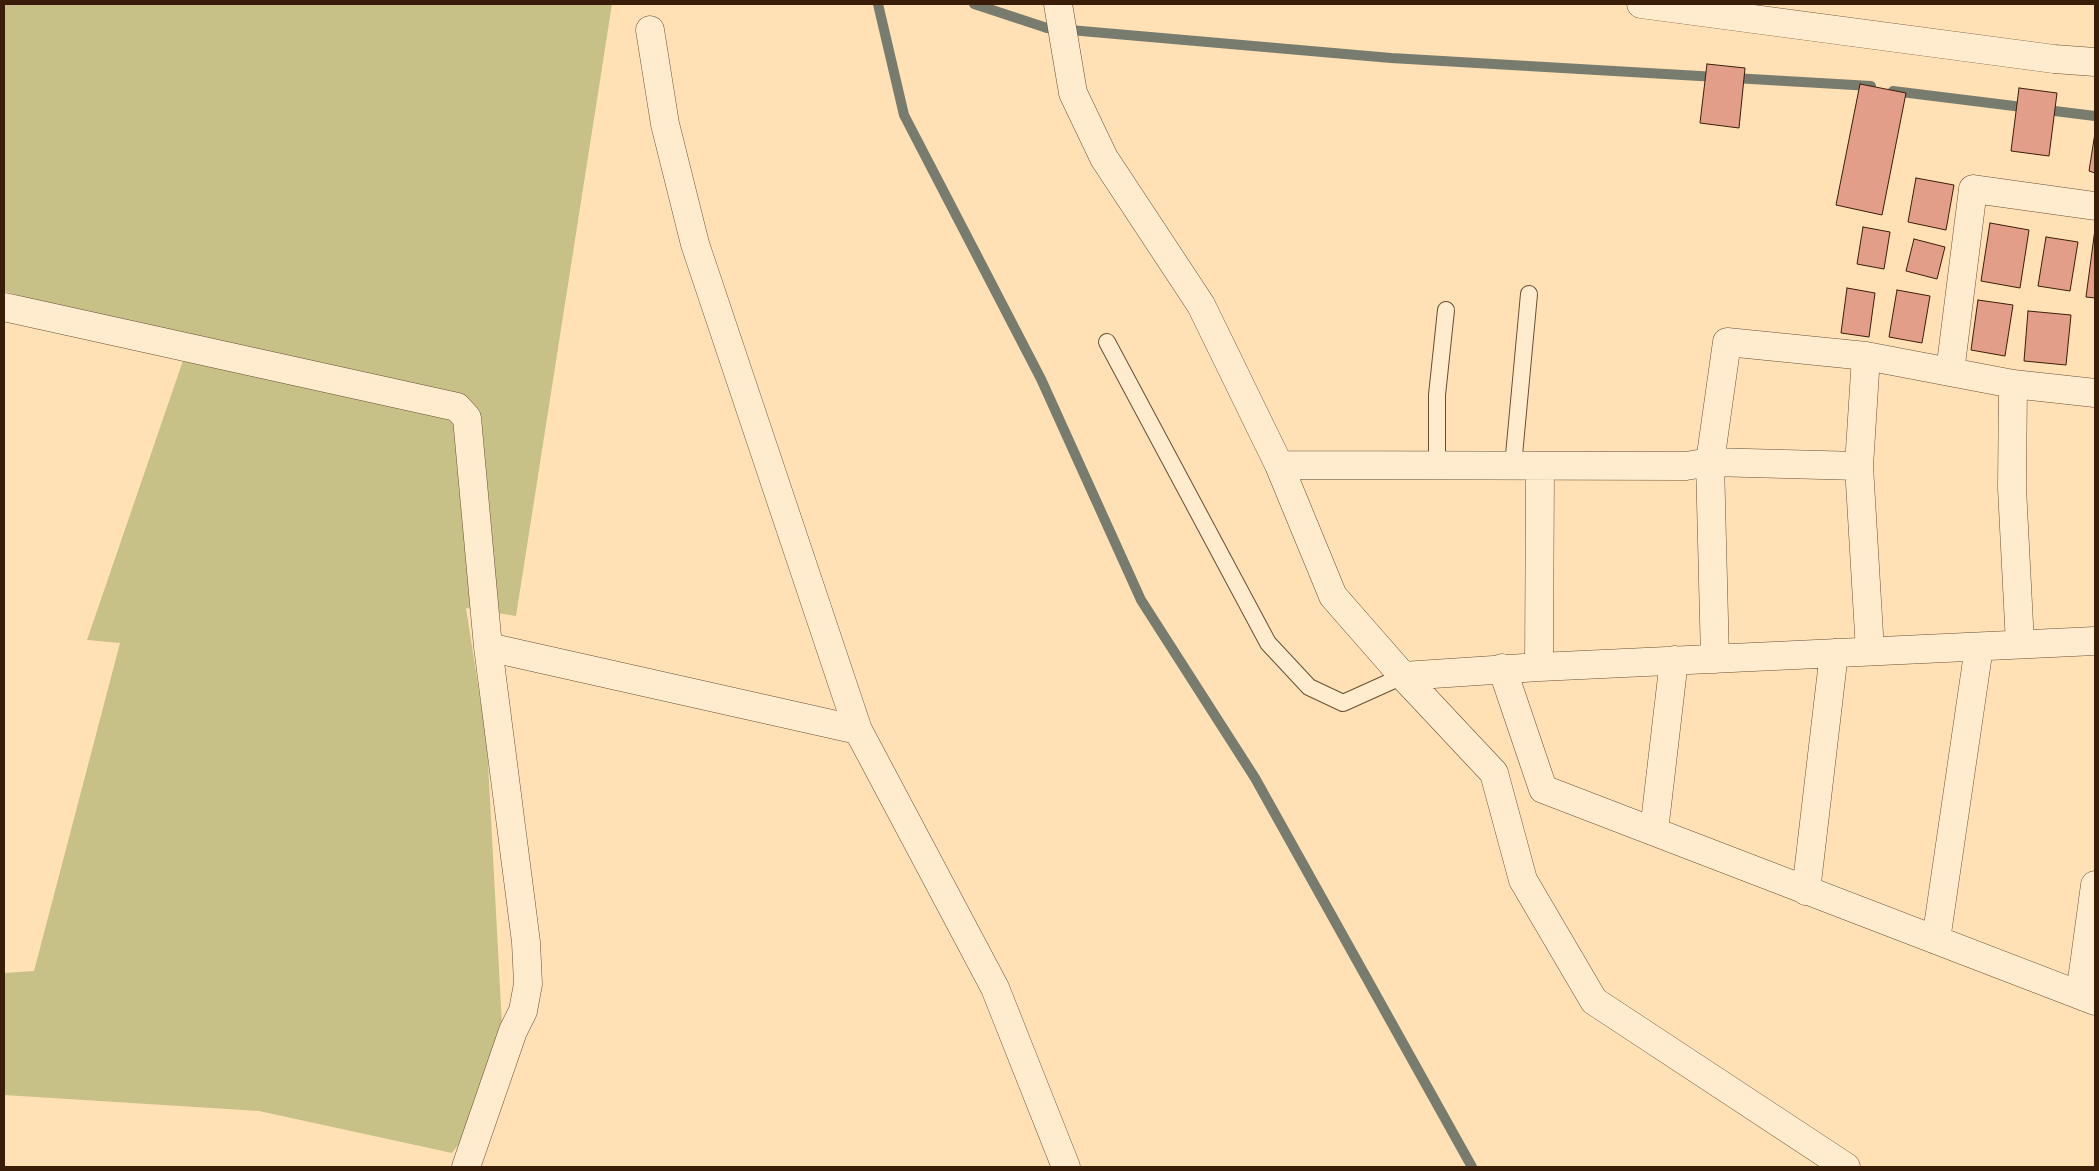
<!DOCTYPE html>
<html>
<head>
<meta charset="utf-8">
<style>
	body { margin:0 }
	#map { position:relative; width:2099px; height:1171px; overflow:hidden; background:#ffe1b5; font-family:"Sorts Mill Goudy",serif }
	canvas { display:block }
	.frame { position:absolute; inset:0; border:5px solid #391d09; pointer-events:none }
</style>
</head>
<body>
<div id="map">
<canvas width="2099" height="1171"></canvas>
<div class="frame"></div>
</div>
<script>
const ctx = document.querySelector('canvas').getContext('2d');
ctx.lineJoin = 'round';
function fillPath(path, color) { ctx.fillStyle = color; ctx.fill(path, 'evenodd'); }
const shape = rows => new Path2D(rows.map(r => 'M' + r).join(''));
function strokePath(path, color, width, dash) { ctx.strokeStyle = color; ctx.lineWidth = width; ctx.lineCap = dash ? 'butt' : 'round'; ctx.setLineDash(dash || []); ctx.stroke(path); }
fillPath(shape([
	[4,4,612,4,516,616,466,608,487,743,505,1082,452,1153,259,1111,4,1095,4,973,34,971,120,643,87,640,188,346,4,291]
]), '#c7c188');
strokePath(shape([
	[878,4,904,115,1041,379,1141,600,1255,778,1472,1167],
	[974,4,1047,28,1391,58,1871,86],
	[1893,91,2095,116]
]), '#777c6f', 10);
const building = shape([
	[1707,64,1745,68,1739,128,1700,123,1707,64],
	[1860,84,1906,93,1882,215,1836,205,1860,84],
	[2019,88,2057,93,2049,156,2011,151,2019,88],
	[2095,133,2095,173,2089,171,2095,133],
	[1916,178,1954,185,1946,230,1908,222,1916,178],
	[1990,223,2029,230,2020,288,1981,281,1990,223],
	[1863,227,1890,232,1884,269,1857,264,1863,227],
	[2095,229,2095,298,2086,297,2095,229],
	[2046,237,2078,242,2070,291,2038,286,2046,237],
	[1914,239,1945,247,1937,279,1906,271,1914,239],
	[1847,288,1875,293,1869,337,1841,333,1847,288],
	[1897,290,1930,296,1922,343,1889,337,1897,290],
	[1978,300,2013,305,2005,356,1971,350,1978,300],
	[2028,311,2071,315,2066,365,2024,361,2028,311]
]);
fillPath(building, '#e39e89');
strokePath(building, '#391d09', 1);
const lane = shape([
	[1107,342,1268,643,1309,687,1343,703,1403,676],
	[1437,465,1437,395,1446,310],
	[1513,466,1529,294]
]);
const street = shape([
	[1058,4,1073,93,1104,158,1201,305,1279,465,1333,596,1403,676,1539,667,2095,641],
	[1641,4,2054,59,2095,62],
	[650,30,665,124,695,244,858,730,995,988,1066,1167],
	[4,307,457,407,467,418,488,647,526,942,528,984,523,1011,513,1031,466,1167],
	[1866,356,1859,466,1870,651],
	[1950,372,1973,189,2095,206],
	[2013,384,2012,488,2020,644],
	[1279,465,1686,466,1710,462,1727,342,1866,356,2013,384,2095,393],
	[488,647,858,730],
	[1715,659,1710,462,1859,466],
	[1539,667,1540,466],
	[1502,668,1543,789,2095,1001],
	[1403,676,1494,773,1523,880,1594,1001,1846,1167],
	[1654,831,1674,660],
	[1806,891,1834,653],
	[1936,940,1979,647],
	[2080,995,2095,885]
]);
strokePath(lane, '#6a4e34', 18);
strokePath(street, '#6a4e34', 29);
strokePath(lane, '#ffeccf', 16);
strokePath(street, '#ffeccf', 28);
</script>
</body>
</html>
